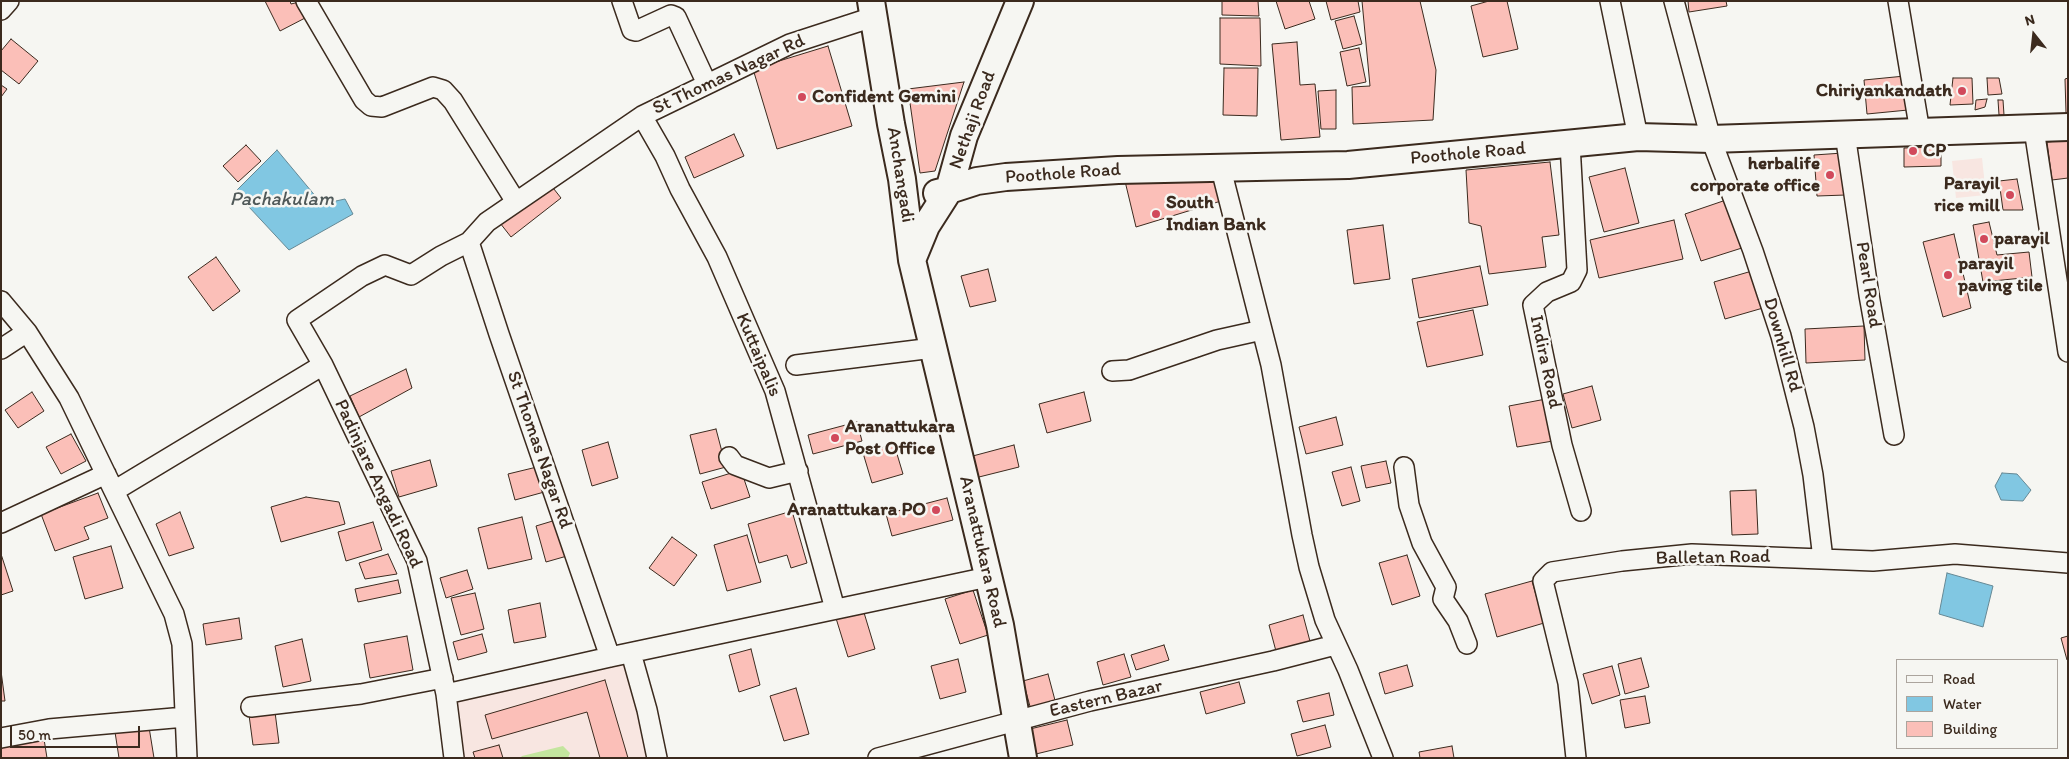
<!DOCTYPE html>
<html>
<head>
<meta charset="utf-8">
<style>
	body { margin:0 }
	#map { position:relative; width:2069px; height:759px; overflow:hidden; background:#f6f6f2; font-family:Itim,sans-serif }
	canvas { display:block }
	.frame { position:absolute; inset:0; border:2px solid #3b2a1e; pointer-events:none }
	.legend { position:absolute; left:1896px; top:659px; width:162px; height:90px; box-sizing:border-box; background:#f6f6f2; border:1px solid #aba49d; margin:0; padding:6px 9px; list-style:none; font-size:15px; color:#3b2a1e }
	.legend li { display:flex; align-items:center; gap:10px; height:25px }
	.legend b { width:25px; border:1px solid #aba49d }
	.north { position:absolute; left:2009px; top:10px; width:50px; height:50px; -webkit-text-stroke:4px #f6f6f2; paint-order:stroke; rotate:344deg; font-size:14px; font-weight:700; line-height:20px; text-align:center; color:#3b2a1e }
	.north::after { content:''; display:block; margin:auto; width:18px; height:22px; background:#3b2a1e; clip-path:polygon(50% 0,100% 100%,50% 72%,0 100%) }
	.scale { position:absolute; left:10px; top:726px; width:130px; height:22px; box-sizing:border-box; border:2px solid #3b2a1e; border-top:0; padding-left:6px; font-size:15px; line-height:18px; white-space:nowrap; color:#3b2a1e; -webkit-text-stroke:4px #f6f6f2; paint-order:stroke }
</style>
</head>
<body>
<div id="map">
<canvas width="2069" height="759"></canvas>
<div class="frame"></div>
<ul class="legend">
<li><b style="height:6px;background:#f6f6f2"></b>Road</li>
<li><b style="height:14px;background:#81c7e2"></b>Water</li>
<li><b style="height:14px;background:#fbbfb8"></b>Building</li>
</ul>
<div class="north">N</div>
<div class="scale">50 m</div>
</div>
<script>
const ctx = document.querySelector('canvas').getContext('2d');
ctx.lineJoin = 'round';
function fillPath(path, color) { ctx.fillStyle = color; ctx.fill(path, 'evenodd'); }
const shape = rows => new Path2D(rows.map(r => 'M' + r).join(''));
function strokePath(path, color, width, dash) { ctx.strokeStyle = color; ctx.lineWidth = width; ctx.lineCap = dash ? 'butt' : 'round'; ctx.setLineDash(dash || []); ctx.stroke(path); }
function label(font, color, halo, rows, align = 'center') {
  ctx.font = font + ' Itim,sans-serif'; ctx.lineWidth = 5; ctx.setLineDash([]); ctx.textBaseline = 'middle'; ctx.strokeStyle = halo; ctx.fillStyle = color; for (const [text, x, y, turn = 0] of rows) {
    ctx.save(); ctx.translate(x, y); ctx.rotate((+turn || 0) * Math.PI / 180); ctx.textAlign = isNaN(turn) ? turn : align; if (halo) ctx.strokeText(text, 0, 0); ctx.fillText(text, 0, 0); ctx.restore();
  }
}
fillPath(shape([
	[1982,158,1986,195,1956,198,1952,161],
	[626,660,651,758,461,758,454,700]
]), '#f8e6e1');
fillPath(shape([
	[563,746,570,753,568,758,520,758,522,756]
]), '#c4e59e');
const water = shape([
	[277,150,322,204,345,199,353,214,289,250,235,192,277,150],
	[2002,473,2017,474,2031,490,2023,501,2001,500,1995,486,2002,473],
	[1947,573,1993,586,1983,627,1939,614,1947,573]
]);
fillPath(water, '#81c7e2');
strokePath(water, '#658894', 1);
const building = shape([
	[265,1,290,1,291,4,299,2,307,17,280,31,265,1],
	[1222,1,1258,1,1259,16,1222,15,1222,1],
	[1276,1,1309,1,1315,19,1285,29,1276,1],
	[1326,1,1358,1,1360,12,1331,20,1326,1],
	[1362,1,1420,1,1436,70,1433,120,1353,124,1352,87,1370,86,1362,1],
	[1489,1,1507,1,1518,49,1483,57,1471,6,1489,1],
	[1688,1,1726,1,1727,6,1689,12,1688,1],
	[1354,16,1362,44,1343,49,1335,21,1354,16],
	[1220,18,1260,18,1261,66,1220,64,1220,18],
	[11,39,38,61,19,84,1,70,1,51,11,39],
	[1297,42,1300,85,1315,84,1320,137,1281,140,1272,44,1297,42],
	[828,46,852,126,777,149,753,69,828,46],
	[1359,48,1366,82,1347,86,1340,52,1359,48],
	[1224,68,1258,68,1257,116,1223,115,1224,68],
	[1905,76,1908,110,1867,114,1864,80,1905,76],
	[1953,78,1972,78,1973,104,1950,105,1953,78],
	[1987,78,1999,78,2002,94,1988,95,1987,78],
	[2068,78,2068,113,2066,113,2065,79,2068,78],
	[964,82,935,171,920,173,908,89,964,82],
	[1,85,7,89,1,97,1,85],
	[1336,90,1336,129,1321,129,1318,91,1336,90],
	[1987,99,1985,107,1975,110,1976,100,1987,99],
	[1998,100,2003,100,2004,115,1999,115,1998,100],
	[734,134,744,156,694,178,685,157,734,134],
	[2068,140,2068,178,2052,180,2047,142,2068,140],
	[246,145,261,161,238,182,223,166,246,145],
	[1941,147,1941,166,1904,167,1904,148,1941,147],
	[1843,153,1846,195,1817,196,1814,155,1843,153],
	[1550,162,1559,235,1542,237,1546,267,1489,274,1481,226,1469,223,1466,170,1550,162],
	[1625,168,1639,223,1604,232,1589,177,1625,168],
	[1212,175,1221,201,1136,227,1124,177,1212,175],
	[2017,179,2023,210,2003,210,1999,181,2017,179],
	[550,184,561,198,511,237,500,223,550,184],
	[1729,199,1745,247,1701,261,1685,214,1729,199],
	[1674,220,1683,259,1599,278,1590,240,1674,220],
	[1989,222,1997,255,2029,252,2032,277,1983,282,1973,225,1989,222],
	[1383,225,1390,279,1354,284,1347,230,1383,225],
	[1954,234,1971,308,1943,317,1923,242,1954,234],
	[216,257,240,291,213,311,188,277,216,257],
	[1480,266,1488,305,1419,318,1412,279,1480,266],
	[988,269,996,301,970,307,961,276,988,269],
	[1752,271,1763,308,1725,319,1714,282,1752,271],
	[1473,310,1483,355,1427,367,1417,322,1473,310],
	[1864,326,1865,360,1806,363,1805,329,1864,326],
	[406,369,412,388,359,417,350,396,406,369],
	[1592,386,1601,420,1572,428,1563,394,1592,386],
	[32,392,44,411,18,428,5,410,32,392],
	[1084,392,1091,421,1047,433,1039,404,1084,392],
	[1546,399,1553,441,1517,447,1509,406,1546,399],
	[1336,417,1343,445,1306,454,1299,427,1336,417],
	[857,422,862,441,813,454,808,435,857,422],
	[716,429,726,467,700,474,690,435,716,429],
	[71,434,86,461,61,474,46,447,71,434],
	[608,442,618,478,592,486,582,450,608,442],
	[894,444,903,474,872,483,863,453,894,444],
	[1014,445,1019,467,975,478,969,457,1014,445],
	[430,460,437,486,399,497,391,471,430,460],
	[1386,461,1391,483,1366,488,1361,466,1386,461],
	[541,466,548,491,515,500,508,474,541,466],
	[1351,467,1360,501,1342,506,1332,472,1351,467],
	[741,470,750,497,711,509,702,482,741,470],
	[1756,490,1758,534,1732,535,1730,491,1756,490],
	[98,493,108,518,84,527,89,539,55,551,41,514,98,493],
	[306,497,339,502,345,524,281,542,271,507,306,497],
	[947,498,953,520,892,536,886,514,947,498],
	[792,511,807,563,791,568,787,555,759,563,748,524,792,511],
	[180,512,194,548,169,556,156,524,180,512],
	[522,517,532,559,488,569,478,528,522,517],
	[556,520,567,556,546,562,536,526,556,520],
	[373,522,382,550,346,561,338,532,373,522],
	[747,535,761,582,727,591,714,545,747,535],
	[672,537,697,555,674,586,649,568,672,537],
	[111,546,123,588,85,599,73,557,111,546],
	[1,554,13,591,1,595,1,554],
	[388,554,397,574,365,579,359,563,388,554],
	[1407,555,1420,596,1392,605,1379,563,1407,555],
	[467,570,473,589,446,598,440,578,467,570],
	[398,580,401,593,358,602,355,589,398,580],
	[1532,581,1544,623,1497,637,1485,594,1532,581],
	[973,590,988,635,960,644,945,599,973,590],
	[475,593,484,629,461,635,451,598,475,593],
	[540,603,546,637,514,643,508,610,540,603],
	[862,606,875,649,848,657,835,615,862,606],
	[1303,615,1311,645,1277,655,1269,625,1303,615],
	[239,618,242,639,206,645,203,624,239,618],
	[482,634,487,652,458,660,453,642,482,634],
	[407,636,413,670,370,678,364,644,407,636],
	[2068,636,2068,660,2067,660,2061,638,2068,636],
	[302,639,311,681,283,687,275,646,302,639],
	[1164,645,1169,660,1136,670,1131,655,1164,645],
	[751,649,760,685,739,692,729,655,751,649],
	[1124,654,1131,677,1103,685,1097,662,1124,654],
	[1641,658,1649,687,1625,694,1618,664,1641,658],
	[958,659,966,692,940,699,931,666,958,659],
	[1407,665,1413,686,1385,694,1379,673,1407,665],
	[1612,666,1620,695,1592,704,1583,674,1612,666],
	[1,671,5,701,1,701,1,671],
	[1048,674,1056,704,1031,710,1023,681,1048,674],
	[605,680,628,758,600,758,587,712,492,739,485,715,605,680],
	[1239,682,1245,703,1206,714,1200,692,1239,682],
	[796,688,809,734,784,741,770,696,796,688],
	[1329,693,1334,715,1303,722,1297,701,1329,693],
	[1645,696,1650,723,1625,728,1620,700,1645,696],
	[275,712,279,743,253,745,249,715,275,712],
	[1067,720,1073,745,1036,754,1030,729,1067,720],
	[1325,725,1331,747,1297,756,1291,734,1325,725],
	[149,727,154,758,119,758,115,732,149,727],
	[44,739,47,758,1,758,1,748,44,739],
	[499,745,503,758,475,758,473,752,499,745],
	[1452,746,1454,758,1420,758,1419,752,1452,746]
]);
fillPath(building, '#fbbfb8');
strokePath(building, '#3b2a1e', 1);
const street = shape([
	[306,1,364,100,371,106,382,107,433,87,443,90,453,101,516,202],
	[622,1,632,30,636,31,671,15,676,17,707,84],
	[1610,1,1638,137],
	[1674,1,1711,139,1753,251,1781,336,1804,427,1813,475,1823,559],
	[1898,1,1920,132],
	[1,10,9,1],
	[642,116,665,156,680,189,717,257,775,391,835,609],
	[2034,129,2068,352],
	[1845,134,1869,295,1894,435],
	[1570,144,1577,270,1571,282,1547,292,1533,305,1562,445,1581,511],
	[1221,169,1271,365,1302,535,1309,567,1325,620,1348,670,1383,758],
	[469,242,499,334,610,657],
	[1,301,27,332,69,398,114,491],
	[1,349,27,332],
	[796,365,933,348],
	[1112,371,1129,370,1217,340,1262,330],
	[729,457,735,465,769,478,798,471],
	[1404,467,1409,505,1422,543,1446,587,1443,599,1458,621,1467,644],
	[1,523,106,474],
	[631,653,647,710,657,758],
	[446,694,417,561,323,365,297,320,362,276,385,265,411,275,441,256,469,242,487,222,642,116,790,44,873,17],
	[251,707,361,694,443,678],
	[1,738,49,729,185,717],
	[187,758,182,644,174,614,114,491,323,365],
	[454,758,446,694,610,657,988,577],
	[878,758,1090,701,1273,661,1335,645],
	[1576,758,1568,683,1543,581,1552,572,1622,561,1692,554,1873,561,1955,554,2068,563]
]);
const secondary = shape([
	[871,1,891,124,902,179,912,260,1000,625,1023,758],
	[937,193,949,190,964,136,1020,1],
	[912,260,926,226,949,190,977,181,1006,177,1118,170,1348,165,1638,137,1711,139,2068,127]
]);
strokePath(street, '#3b2a1e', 22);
strokePath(secondary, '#3b2a1e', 30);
strokePath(street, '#f6f6f2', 19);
strokePath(secondary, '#f6f6f2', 26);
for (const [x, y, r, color] of [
	[1962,91,5,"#d1495b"],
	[802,97,5,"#d1495b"],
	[1913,151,5,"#d1495b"],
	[1830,175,5,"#d1495b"],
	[2010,195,5,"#d1495b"],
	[1156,214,5,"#d1495b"],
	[1984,239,5,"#d1495b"],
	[1948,275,5,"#d1495b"],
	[835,438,5,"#d1495b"],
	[936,510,5,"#d1495b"]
]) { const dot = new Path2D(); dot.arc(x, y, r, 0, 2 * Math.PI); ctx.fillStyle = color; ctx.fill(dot); strokePath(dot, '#f6f6f2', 2); }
label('19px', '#3b2a1e', '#f6f6f2', [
	["St Thomas Nagar Rd",729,75,-25],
	["Nethaji Road",973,120,-70],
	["Poothole Road",1468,154,-5],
	["Poothole Road",1063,174,-4],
	["Anchangadi",900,175,81],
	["Pearl Road",1868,285,81],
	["Downhill Rd",1782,345,74],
	["Kuttaipalis",758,355,67],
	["Indira Road",1545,362,78],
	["St Thomas Nagar Rd",539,450,71],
	["Padinjare Angadi Road",378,484,65],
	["Aranattukara Road",982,552,77],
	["Balletan Road",1713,558,-1],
	["Eastern Bazar",1106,699,-13]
]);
label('bold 19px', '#3b2a1e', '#f6f6f2', [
	["Chiriyankandath",1952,91,"right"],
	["Confident Gemini",812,97],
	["CP",1923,151],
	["herbalife",1820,164,"right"],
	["corporate office",1820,186,"right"],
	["Parayil",2000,184,"right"],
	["rice mill",2000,206,"right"],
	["South",1166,203],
	["Indian Bank",1166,225],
	["parayil",1994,239],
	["parayil",1958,264],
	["paving tile",1958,286],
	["Aranattukara",845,427],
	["Post Office",845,449],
	["Aranattukara PO",926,510,"right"]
], 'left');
label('italic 20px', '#505959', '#f6f6f2', [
	["Pachakulam",282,200]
]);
</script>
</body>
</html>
